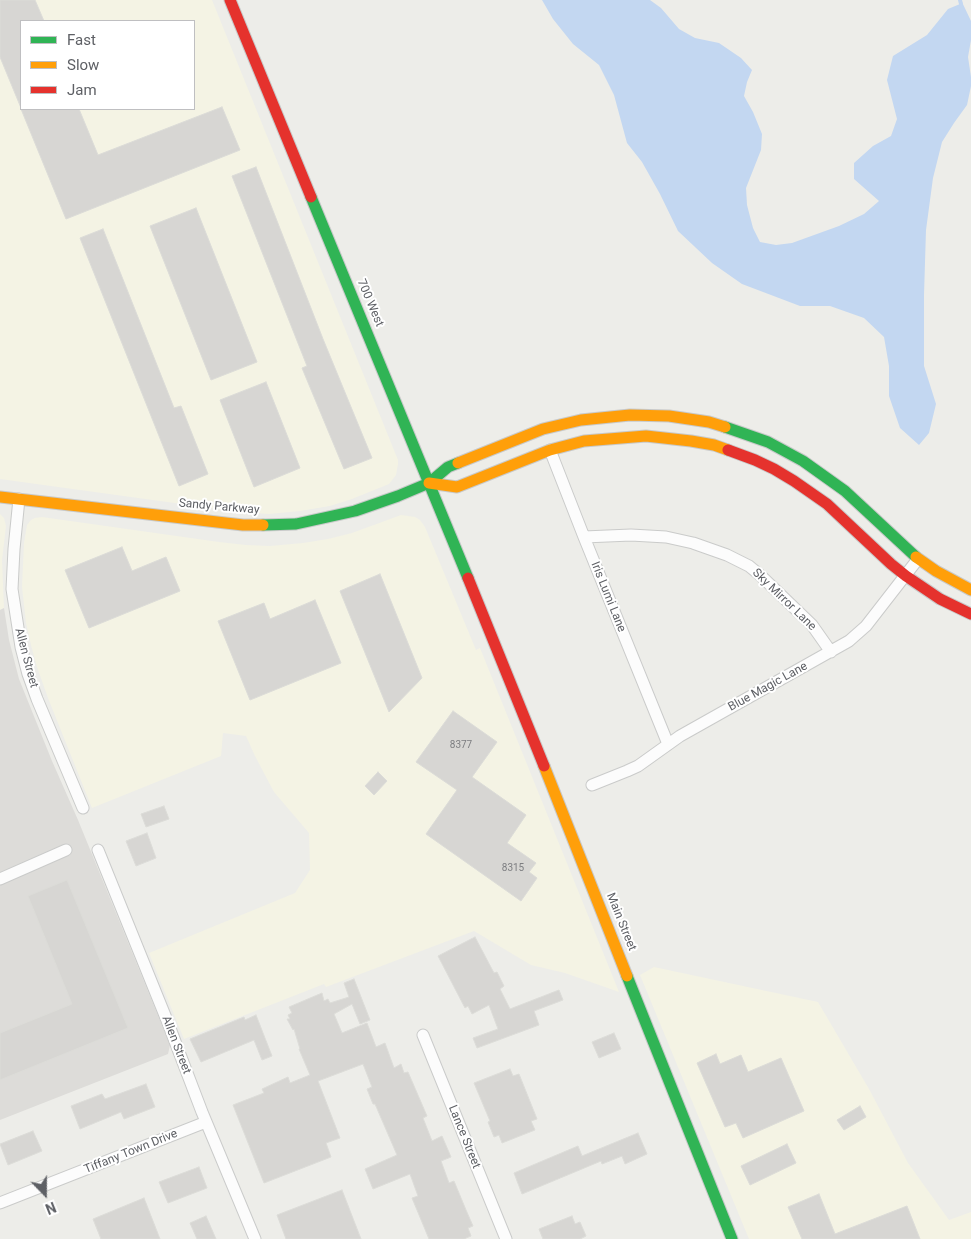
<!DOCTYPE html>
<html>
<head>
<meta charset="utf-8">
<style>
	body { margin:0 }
	#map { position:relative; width:971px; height:1239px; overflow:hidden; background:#edede9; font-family:Roboto,sans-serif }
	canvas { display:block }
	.legend { position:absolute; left:20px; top:20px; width:175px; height:90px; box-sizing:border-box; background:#fff; border:1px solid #bfbfc1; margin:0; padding:6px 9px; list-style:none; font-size:15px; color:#5e6065 }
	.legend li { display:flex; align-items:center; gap:10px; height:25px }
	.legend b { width:25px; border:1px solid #bfbfc1 }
	.north { position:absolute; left:20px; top:1169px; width:50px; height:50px; -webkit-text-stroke:4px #fff; paint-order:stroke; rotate:158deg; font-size:14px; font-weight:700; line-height:20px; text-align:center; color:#5e6065 }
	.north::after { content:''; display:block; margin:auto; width:18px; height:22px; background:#5e6065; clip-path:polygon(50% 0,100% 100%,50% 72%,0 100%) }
</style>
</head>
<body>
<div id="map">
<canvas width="971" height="1239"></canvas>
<ul class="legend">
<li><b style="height:6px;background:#30b455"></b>Fast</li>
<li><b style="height:6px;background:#ff9f0a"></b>Slow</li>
<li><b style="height:6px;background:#e5322d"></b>Jam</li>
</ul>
<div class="north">N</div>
</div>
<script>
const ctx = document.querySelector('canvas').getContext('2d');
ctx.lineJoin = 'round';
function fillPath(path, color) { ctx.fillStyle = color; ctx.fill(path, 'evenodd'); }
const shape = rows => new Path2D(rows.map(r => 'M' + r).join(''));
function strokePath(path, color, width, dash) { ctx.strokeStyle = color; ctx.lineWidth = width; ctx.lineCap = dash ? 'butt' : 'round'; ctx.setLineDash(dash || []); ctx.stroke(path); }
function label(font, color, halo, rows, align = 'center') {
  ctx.font = font + ' Roboto,sans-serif'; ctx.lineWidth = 4; ctx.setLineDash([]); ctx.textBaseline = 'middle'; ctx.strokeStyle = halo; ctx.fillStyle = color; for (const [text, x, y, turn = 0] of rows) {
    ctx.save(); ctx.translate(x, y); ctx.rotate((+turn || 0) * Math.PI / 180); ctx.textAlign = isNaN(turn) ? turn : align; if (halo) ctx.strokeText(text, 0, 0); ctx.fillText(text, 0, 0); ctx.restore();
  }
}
fillPath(shape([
	[0,0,212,0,398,460,398,464,396,475,389,484,352,499,330,506,300,511,269,514,240,512,0,479],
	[21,21,194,21,194,109,21,109],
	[0,514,4,518,6,526,2,560,4,608,0,610],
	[401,515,415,517,420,520,425,527,476,650,480,648,619,992,565,973,531,965,474,931,326,987,324,984,184,1039,149,953,295,893,310,870,309,833,274,792,255,756,246,736,223,733,221,756,92,808,48,698,37,667,31,645,26,623,22,587,24,543,27,525,31,520,35,518,42,517,219,542,246,545,270,546,303,543,328,539,352,533],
	[654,967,818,1002,869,1089,908,1163,949,1220,971,1212,971,1239,749,1239,640,975]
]), '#f4f3e4');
fillPath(shape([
	[4,608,9,640,19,679,52,761,78,820,170,1045,168,1054,0,1120,0,610]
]), '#dddcd9');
fillPath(shape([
	[542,0,650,0,661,8,679,29,695,38,719,43,741,58,752,70,747,82,744,96,753,112,762,134,761,150,746,188,747,205,753,228,760,242,776,245,792,243,839,226,864,214,879,201,854,179,854,163,873,146,891,136,897,119,887,80,893,56,927,35,948,9,960,4,961,0,971,21,971,40,968,57,971,77,971,86,967,105,954,123,942,142,933,178,926,230,924,295,924,366,936,404,929,433,919,445,900,428,889,396,889,366,884,337,864,318,830,306,800,306,742,284,712,263,678,231,660,194,642,162,627,143,614,95,599,65,573,44,553,19]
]), '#c3d7f1');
strokePath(shape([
	[960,0,961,4]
]), '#c3d7f1', 4);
const building = shape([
	[0,0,35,0,44,21,21,21,21,108,0,57,0,0],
	[222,107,240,150,66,219,21,109,79,109,98,155,222,107],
	[256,167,323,339,372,458,344,469,302,368,307,366,232,176,256,167],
	[196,208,257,362,211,380,150,226,196,208],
	[103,229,174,408,181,406,208,474,179,486,80,238,103,229],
	[266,382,300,468,254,487,220,400,266,382],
	[122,547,132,571,166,557,180,591,89,628,65,570,122,547],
	[380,574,422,678,389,712,340,591,380,574],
	[315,600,341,663,250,700,218,621,264,603,270,619,315,600],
	[453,711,497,742,472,777,526,815,507,843,536,863,529,872,537,878,521,901,426,834,457,790,416,762,453,711],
	[378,772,387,781,374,795,365,786,378,772],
	[164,806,169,819,146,827,141,814,164,806],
	[147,833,156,858,136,866,126,841,147,833],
	[67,880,128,1028,0,1080,0,1033,72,1004,28,896,67,880],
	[475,937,494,973,497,972,504,986,500,989,510,1009,559,990,563,1000,534,1011,539,1025,477,1048,473,1038,498,1029,489,1005,472,1014,468,1006,465,1008,438,956,475,937],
	[354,979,370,1020,360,1024,352,1004,334,1014,342,1033,367,1023,376,1047,385,1043,394,1068,401,1064,404,1073,408,1072,427,1116,423,1118,432,1141,442,1136,451,1157,441,1161,449,1183,454,1181,466,1210,473,1226,468,1228,471,1236,464,1239,429,1239,412,1198,418,1196,410,1174,373,1189,365,1169,397,1155,375,1104,373,1104,367,1089,372,1087,363,1064,318,1081,340,1138,326,1143,331,1157,264,1183,233,1105,264,1093,262,1089,288,1077,290,1083,310,1075,299,1049,300,1049,294,1029,293,1030,287,1019,290,1019,288,1015,292,1013,289,1007,322,993,324,1001,328,999,330,1003,349,997,344,983,354,979],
	[256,1015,272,1056,262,1060,254,1040,201,1062,190,1039,244,1017,245,1020,256,1015],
	[614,1033,621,1049,599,1058,592,1042,614,1033],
	[716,1054,720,1064,741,1055,748,1072,781,1058,804,1111,743,1138,736,1123,725,1127,697,1063,716,1054],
	[510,1069,513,1076,519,1074,537,1119,531,1121,535,1130,502,1143,499,1135,494,1137,488,1122,490,1121,474,1083,510,1069],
	[146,1084,155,1107,124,1119,121,1112,80,1129,71,1106,102,1094,105,1099,146,1084],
	[860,1106,866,1117,844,1130,837,1120,860,1106],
	[33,1131,42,1151,8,1165,0,1144,33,1131],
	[638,1133,647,1154,625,1164,622,1156,602,1164,601,1161,522,1194,514,1173,578,1146,582,1156,638,1133],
	[787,1144,796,1163,750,1185,741,1166,787,1144],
	[199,1167,207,1188,168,1203,159,1182,199,1167],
	[342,1190,361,1239,286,1239,277,1215,342,1190],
	[819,1194,835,1234,907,1206,920,1239,802,1239,788,1207,819,1194],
	[144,1198,160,1239,101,1239,93,1219,144,1198],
	[206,1216,216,1239,197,1239,190,1223,206,1216],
	[572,1216,575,1224,580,1222,586,1236,580,1239,543,1239,539,1229,572,1216]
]);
fillPath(building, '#d7d6d3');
strokePath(building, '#dcdcd8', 1);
const street = shape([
	[550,450,584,537,668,744],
	[19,499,14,549,12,589,21,647,28,674,37,699,83,808],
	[584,537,631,535,666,537,693,543,727,555,749,566,760,575,812,625,831,652],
	[592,785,627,771,638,766,680,736,849,641,866,626,918,559],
	[98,850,168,1023,202,1112,255,1239],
	[0,879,66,850],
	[423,1035,506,1239],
	[0,1203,206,1122]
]);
const fast = shape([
	[311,197,468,578],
	[725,427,768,442,803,461,845,491,916,557],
	[263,525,296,524,355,511,398,496,429,483,448,467,458,463],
	[627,976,732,1239]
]);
const slow = shape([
	[458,463,543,429,581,420,630,415,669,416,709,422,725,427],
	[429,483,457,487,550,450,584,441,646,436,691,441,714,445,728,450],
	[0,497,243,525,263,525],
	[916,557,936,571,971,590],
	[544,766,627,976]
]);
const jam = shape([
	[230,0,311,197],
	[728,450,755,460,774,469,794,481,827,504,891,564,906,576,940,599,971,614],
	[468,578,544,766]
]);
strokePath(street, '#cacbca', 13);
strokePath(fast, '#c8c9c9', 13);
strokePath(slow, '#c8c9c9', 13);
strokePath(jam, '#c8c9c9', 13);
strokePath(street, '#fcfcfc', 11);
strokePath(fast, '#30b455', 11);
strokePath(slow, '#ff9f0a', 11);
strokePath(jam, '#e5322d', 11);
label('10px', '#7d7e81', null, [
	["8377",461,745],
	["8315",513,868]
]);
label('12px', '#5e6065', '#fff', [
	["700 West",370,303,67],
	["Sandy Parkway",219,507,5],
	["Iris Lumi Lane",608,597,68],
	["Sky Mirror Lane",784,600,44],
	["Allen Street",26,658,75],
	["Blue Magic Lane",768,687,-29],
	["Main Street",621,922,68],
	["Allen Street",176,1045,69],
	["Lance Street",464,1137,68],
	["Tiffany Town Drive",131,1152,-22]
]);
</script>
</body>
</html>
